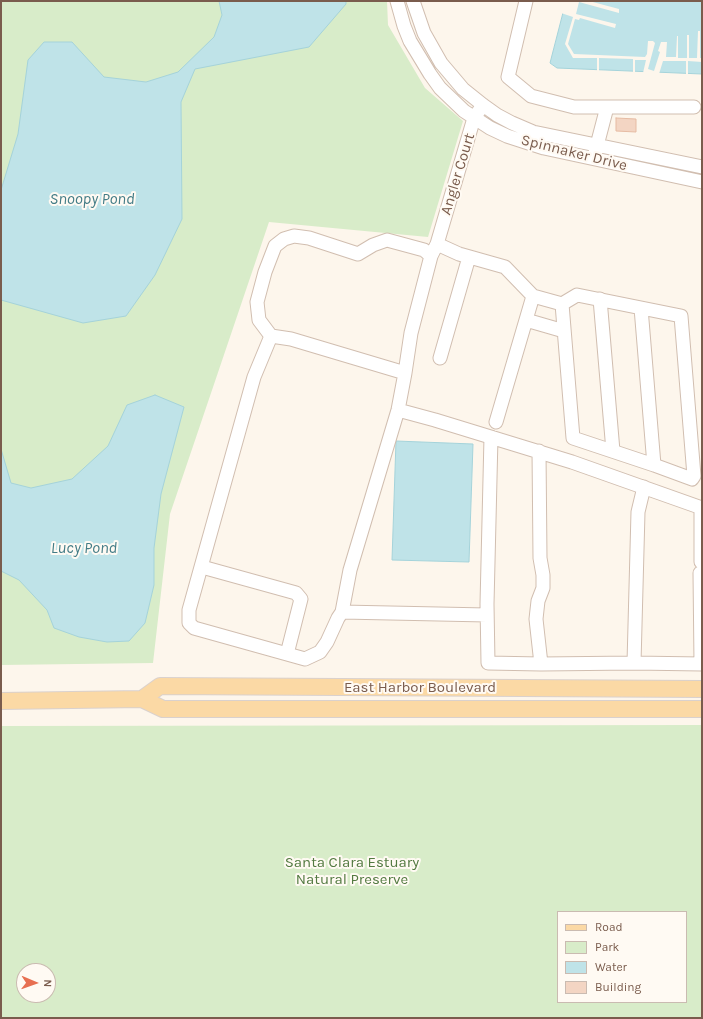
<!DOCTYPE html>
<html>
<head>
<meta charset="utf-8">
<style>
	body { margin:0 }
	#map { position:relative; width:703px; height:1019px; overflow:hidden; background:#fdf6ec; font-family:Karla,sans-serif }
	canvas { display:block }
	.frame { position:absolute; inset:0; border:2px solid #7a5c4d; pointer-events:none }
	.legend { position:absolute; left:557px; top:911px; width:130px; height:92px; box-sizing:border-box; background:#fffaf3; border:1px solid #cabbb1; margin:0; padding:5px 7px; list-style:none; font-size:12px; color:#7a5c4d }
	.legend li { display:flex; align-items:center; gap:8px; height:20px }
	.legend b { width:20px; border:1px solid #cabbb1 }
	.north { position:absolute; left:16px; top:963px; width:40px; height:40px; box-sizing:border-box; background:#fffaf3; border:1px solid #cabbb1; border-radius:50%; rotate:92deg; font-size:11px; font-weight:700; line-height:16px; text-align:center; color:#7a5c4d }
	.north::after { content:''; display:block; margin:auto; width:14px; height:18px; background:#e76f51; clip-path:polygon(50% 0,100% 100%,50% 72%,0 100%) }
</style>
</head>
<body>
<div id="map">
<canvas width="703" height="1019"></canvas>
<div class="frame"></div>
<ul class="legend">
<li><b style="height:5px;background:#fbd9a5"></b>Road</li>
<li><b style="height:11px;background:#d8ecc9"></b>Park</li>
<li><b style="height:11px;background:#bfe3e8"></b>Water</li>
<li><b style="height:11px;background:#f3d5c3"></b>Building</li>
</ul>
<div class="north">N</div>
</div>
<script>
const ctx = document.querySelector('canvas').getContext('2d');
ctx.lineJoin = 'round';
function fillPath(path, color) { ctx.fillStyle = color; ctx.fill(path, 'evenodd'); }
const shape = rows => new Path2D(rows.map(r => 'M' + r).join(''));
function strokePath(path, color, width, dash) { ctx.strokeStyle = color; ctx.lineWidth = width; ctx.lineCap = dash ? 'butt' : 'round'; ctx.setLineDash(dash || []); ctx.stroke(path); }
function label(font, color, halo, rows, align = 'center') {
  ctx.font = font + ' Karla,sans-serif'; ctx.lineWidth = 4; ctx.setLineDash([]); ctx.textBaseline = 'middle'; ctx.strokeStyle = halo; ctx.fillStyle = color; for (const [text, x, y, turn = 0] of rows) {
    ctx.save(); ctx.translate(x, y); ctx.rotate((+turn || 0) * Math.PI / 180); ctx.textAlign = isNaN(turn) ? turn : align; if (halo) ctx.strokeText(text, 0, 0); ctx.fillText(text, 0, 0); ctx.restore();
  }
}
fillPath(shape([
	[1,1,387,1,388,25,425,88,463,121,428,237,269,222,170,514,153,663,1,665],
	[702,725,702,1018,1,1018,1,726],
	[558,912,686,912,686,1002,558,1002],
	[24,971,48,971,48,995,24,995]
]), '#d8ecc9');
const water = shape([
	[219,1,346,1,346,4,309,47,195,69,181,102,182,219,155,275,126,316,83,323,1,300,1,190,18,134,28,60,44,42,72,42,104,77,146,82,178,72,214,37,222,15,219,1],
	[566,1,702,1,702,74,557,68,550,63,566,1],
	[155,395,184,407,161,494,154,548,154,585,145,623,129,641,107,642,79,637,54,628,47,610,19,580,1,571,1,449,11,483,31,488,72,479,108,446,127,405,155,395],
	[396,441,473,444,469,562,392,560,396,441]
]);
fillPath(water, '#bfe3e8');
strokePath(water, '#a5d3da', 1);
fillPath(shape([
	[564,1,589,1,619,9,619,13,579,2,576,14,616,24,615,28,580,18,579,20,575,19,568,44,574,54,645,57,647,54,648,41,653,41,655,43,648,69,654,71,660,52,658,51,661,42,667,42,666,57,676,57,677,36,678,36,678,58,687,58,687,35,689,35,689,58,697,58,698,31,700,31,700,58,702,58,702,62,688,61,688,75,686,75,686,61,663,61,659,74,643,73,646,60,635,60,635,73,633,73,633,59,599,58,599,72,597,72,597,58,573,58,565,44,573,17,561,13]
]), '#fdf6ec');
const building = shape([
	[616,118,636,119,636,132,616,131,616,118]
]);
fillPath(building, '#f3d5c3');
strokePath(building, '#e6bba3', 1);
const minor = shape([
	[397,1,404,26,410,41,430,74,440,88,464,111,490,128,507,136,544,148,702,182],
	[413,1,424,33,441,63,463,89,483,105,497,115,512,123,533,132,702,167],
	[526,1,508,77,531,96,574,107,694,107],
	[595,153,607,107],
	[437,244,459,254,505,267,533,296,562,304,577,295,681,316,694,476,692,479,654,465],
	[431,256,424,250,387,240,373,245,358,254,309,238,294,236,284,239,275,246,265,272,257,302,259,320,271,336,254,377,189,610,189,623,194,628,305,659,320,652,327,642,338,618,342,612,487,615],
	[600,299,613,451],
	[562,304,573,438,654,465,641,308],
	[526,320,564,331],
	[271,336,291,339,405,373],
	[440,358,469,257],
	[398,410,435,420,572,462,702,508],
	[496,422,533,296],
	[491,437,487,604,488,663,541,664],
	[539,451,540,558,543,575,543,588,538,601,536,619,541,664,634,663,702,664],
	[701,562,701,508],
	[202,567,296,593,301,599,287,654],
	[700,573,701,664],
	[342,612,350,570,398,410,405,373,411,333,431,256,437,244,474,118,483,105],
	[634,663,638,512,644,487]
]);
const major = shape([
	[142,699,160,686,702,689],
	[1,701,142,699,163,709,702,709]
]);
strokePath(minor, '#d1beb0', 15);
strokePath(major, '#dad1cd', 18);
strokePath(minor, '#fff', 13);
strokePath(major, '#fbd9a5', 16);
label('15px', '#7a5c4d', '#fffaf3', [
	["Spinnaker Drive",574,153,14],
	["Angler Court",458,174,-73],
	["East Harbor Boulevard",420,688]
]);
label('15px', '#537a41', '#fffaf3', [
	["Santa Clara Estuary",352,863],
	["Natural Preserve",352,880]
]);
label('italic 16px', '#437c86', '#fffaf3', [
	["Snoopy Pond",92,199],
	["Lucy Pond",84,548]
]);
</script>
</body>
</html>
